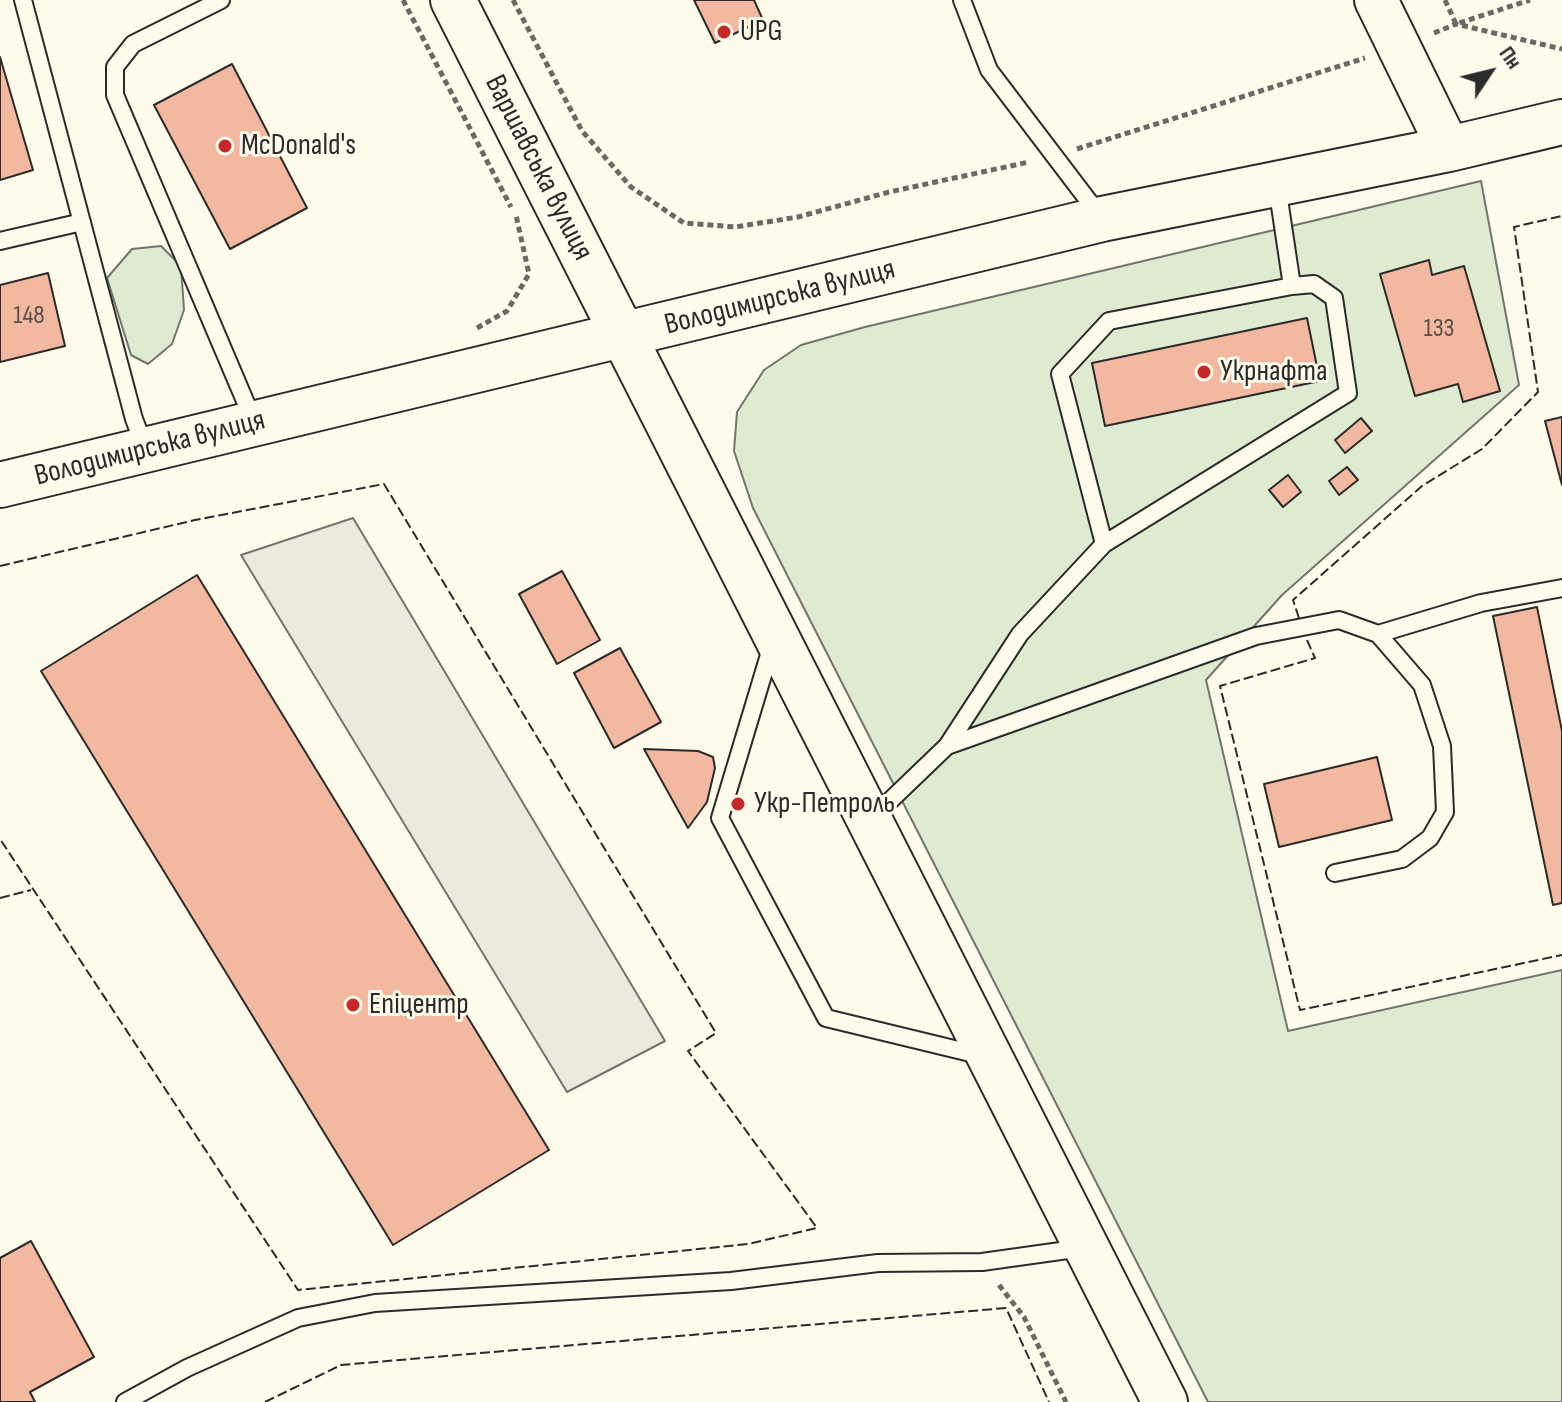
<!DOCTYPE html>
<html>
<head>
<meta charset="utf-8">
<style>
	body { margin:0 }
	#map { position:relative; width:1562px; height:1402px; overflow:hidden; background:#fdfbea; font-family:"Sofia Sans Condensed",sans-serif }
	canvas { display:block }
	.north { position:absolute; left:1450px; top:32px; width:80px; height:80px; -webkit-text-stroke:6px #fdfbea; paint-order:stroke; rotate:55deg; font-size:22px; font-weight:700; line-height:32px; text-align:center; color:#2b2b2b }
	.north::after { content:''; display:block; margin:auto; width:28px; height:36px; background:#2b2b2b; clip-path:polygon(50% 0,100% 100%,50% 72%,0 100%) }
</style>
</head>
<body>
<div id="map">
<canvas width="1562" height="1402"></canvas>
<div class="north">Пн</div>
</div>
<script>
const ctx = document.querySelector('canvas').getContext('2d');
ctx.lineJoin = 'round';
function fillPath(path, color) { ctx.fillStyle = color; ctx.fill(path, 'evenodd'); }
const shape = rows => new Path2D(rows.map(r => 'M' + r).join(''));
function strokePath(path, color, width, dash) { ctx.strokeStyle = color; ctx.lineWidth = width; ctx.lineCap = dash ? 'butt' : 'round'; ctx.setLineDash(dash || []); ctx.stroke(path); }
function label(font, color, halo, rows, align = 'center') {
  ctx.font = font + ' "Sofia Sans Condensed",sans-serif'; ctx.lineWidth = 6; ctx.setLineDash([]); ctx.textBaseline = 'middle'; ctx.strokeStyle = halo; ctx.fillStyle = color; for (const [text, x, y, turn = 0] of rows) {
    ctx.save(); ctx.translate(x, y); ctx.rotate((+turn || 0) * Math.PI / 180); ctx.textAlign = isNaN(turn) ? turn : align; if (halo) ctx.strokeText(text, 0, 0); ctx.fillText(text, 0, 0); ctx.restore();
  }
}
const green = shape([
	[1481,181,1519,385,1282,595,1206,680,1288,1031,1562,970,1562,1402,1208,1402,753,508,734,451,737,412,764,370,801,345,865,327,1481,181],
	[161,246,181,266,184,310,172,344,148,364,131,355,107,278,132,249,161,246]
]);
fillPath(green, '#deebd1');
strokePath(green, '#74746e', 2);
const parking = shape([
	[353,518,665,1041,567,1092,241,555,353,518]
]);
fillPath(parking, '#eceadb');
strokePath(parking, '#74746e', 2);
const building = shape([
	[694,0,754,0,763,20,715,43,694,0],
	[0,57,33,170,0,180,0,57],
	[232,64,307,208,230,249,154,105,232,64],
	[1429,260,1432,275,1464,266,1500,391,1463,402,1458,384,1415,396,1380,274,1429,260],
	[48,273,65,346,0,362,0,285,48,273],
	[1307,318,1320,381,1105,426,1092,363,1307,318],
	[1562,417,1562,485,1545,421,1562,417],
	[1361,418,1372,431,1345,453,1335,440,1361,418],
	[1347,467,1358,480,1339,495,1329,481,1347,467],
	[1288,475,1301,492,1283,507,1269,490,1288,475],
	[562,571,600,640,557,664,519,594,562,571],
	[197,575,549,1150,393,1245,41,671,197,575],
	[1537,607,1562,731,1562,903,1553,905,1493,616,1537,607],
	[620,648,661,722,614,748,574,673,620,648],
	[644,749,698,751,713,757,715,768,707,802,688,828,644,749],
	[1377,757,1392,820,1279,847,1264,784,1377,757],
	[31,1241,94,1357,30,1392,35,1402,0,1402,0,1258,31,1241]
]);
fillPath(building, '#f2b8a0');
strokePath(building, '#2b2b2b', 2);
const lane = shape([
	[23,0,134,419,146,450],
	[221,0,133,44,115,67,115,95,254,422],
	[962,0,989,70,1100,216],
	[0,241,82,222],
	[1104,544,1060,374,1109,321,1292,286],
	[772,645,720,818,826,1018,983,1056],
	[947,746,1256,636,1339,620,1378,634,1481,603,1562,588],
	[872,818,947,746,1020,634,1104,544,1348,393,1334,298,1314,284,1292,286,1277,186],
	[1335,873,1402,859,1430,838,1445,812,1442,746,1422,685,1378,634],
	[125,1402,187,1368,298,1318,375,1303,731,1281,878,1263,982,1262,1082,1248]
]);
const secondary = shape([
	[1376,0,1449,149]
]);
const primary = shape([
	[0,485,1102,219,1449,149,1562,122]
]);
const highway = shape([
	[453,0,1165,1402]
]);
strokePath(lane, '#2b2b2b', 20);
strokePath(secondary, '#2b2b2b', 46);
strokePath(primary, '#2b2b2b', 48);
strokePath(highway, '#2b2b2b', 48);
strokePath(shape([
	[403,0,511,207],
	[513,0,582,131,631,187,684,223,735,227,798,217,889,192,1029,162],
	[1445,0,1456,24,1530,0],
	[1434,33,1456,24,1562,49],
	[1077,149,1365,58],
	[477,328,507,311,529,274,516,215],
	[999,1285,1024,1317,1066,1402]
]), '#6a6964', 5, [6, 4]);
strokePath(lane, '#fdfbea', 16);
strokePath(secondary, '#fdfbea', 42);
strokePath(primary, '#fdfbea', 44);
strokePath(highway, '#fdfbea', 44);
strokePath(shape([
	[0,566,195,520,384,484,716,1033,688,1051,817,1228,748,1244,298,1290,0,839],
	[1299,618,1293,600,1422,486,1482,449,1538,392,1514,227,1562,216],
	[1307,640,1315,658,1220,686,1300,1010,1562,955],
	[0,898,31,890],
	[265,1402,341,1365,1006,1308,1049,1402]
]), '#2b2b2b', 2, [10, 4]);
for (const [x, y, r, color] of [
	[724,32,8,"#c62828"],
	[225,146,8,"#c62828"],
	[1204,372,8,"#c62828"],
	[738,804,8,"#c62828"],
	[353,1005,8,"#c62828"]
]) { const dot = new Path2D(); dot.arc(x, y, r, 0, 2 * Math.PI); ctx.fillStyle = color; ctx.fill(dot); strokePath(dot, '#fdfbea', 3); }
label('26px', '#5d4e48', null, [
	["148",29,316],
	["133",1439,329]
]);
label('30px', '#2b2b2b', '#fdfbea', [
	["UPG",740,32],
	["McDonald's",241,146],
	["Укрнафта",1220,372],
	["Укр-Петроль",754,804],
	["Епіцентр",369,1005]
], 'left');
label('30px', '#2b2b2b', '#fdfbea', [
	["Варшавська вулиця",538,168,63],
	["Володимирська вулиця",780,298,-14],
	["Володимирська вулиця",150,449,-14]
]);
</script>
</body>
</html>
